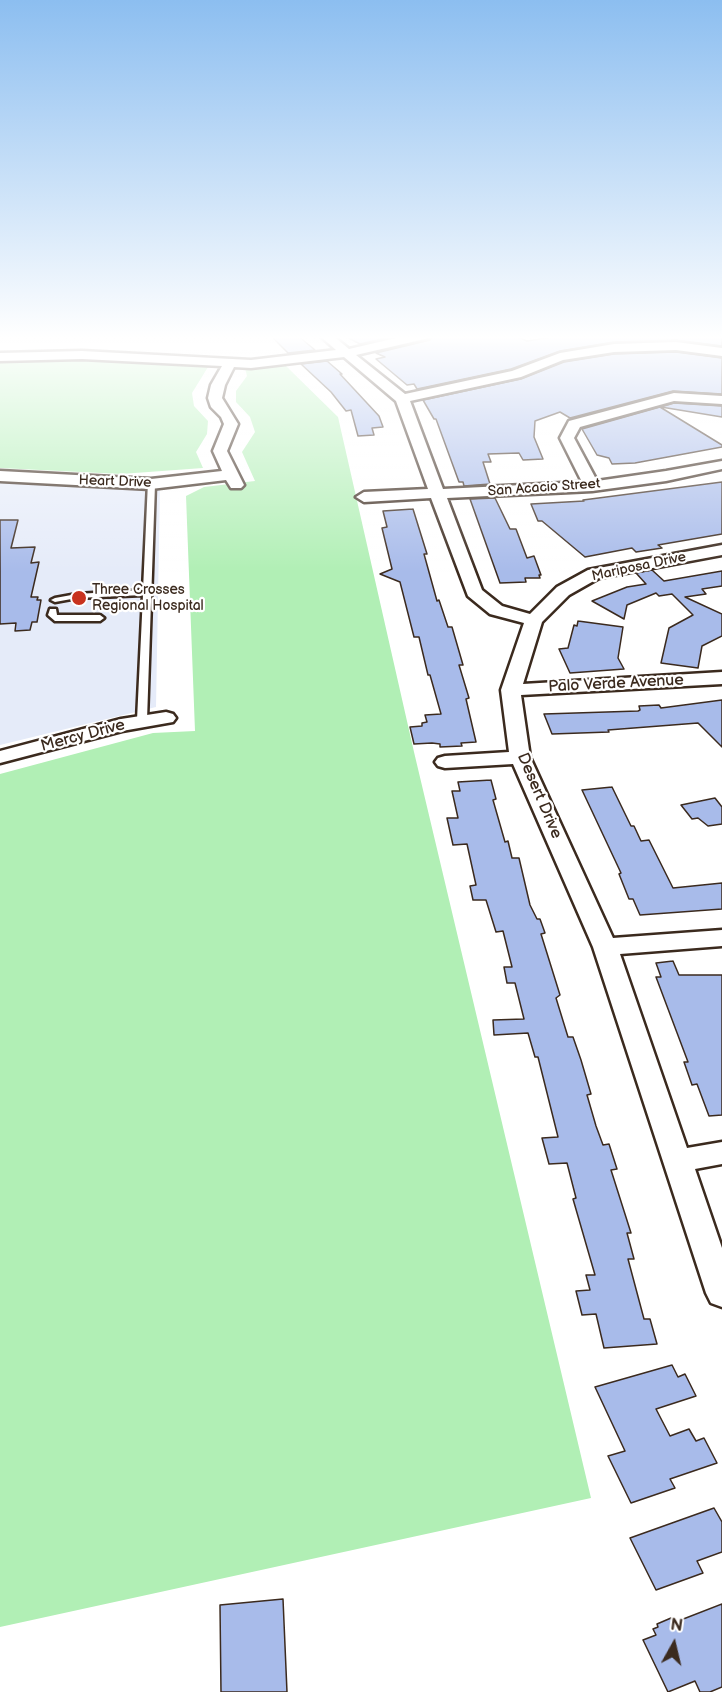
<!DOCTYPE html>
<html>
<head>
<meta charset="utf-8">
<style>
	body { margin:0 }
	#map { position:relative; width:722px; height:1692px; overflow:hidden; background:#fff; font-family:"Balsamiq Sans",sans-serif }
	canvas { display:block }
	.north { position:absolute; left:644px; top:1614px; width:60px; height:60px; -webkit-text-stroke:4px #fff; paint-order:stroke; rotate:8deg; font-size:16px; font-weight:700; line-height:24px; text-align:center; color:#3b2a1e }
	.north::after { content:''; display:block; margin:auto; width:21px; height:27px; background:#3b2a1e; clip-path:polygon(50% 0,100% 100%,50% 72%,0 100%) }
</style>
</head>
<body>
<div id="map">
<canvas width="722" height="1692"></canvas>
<div class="north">N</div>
</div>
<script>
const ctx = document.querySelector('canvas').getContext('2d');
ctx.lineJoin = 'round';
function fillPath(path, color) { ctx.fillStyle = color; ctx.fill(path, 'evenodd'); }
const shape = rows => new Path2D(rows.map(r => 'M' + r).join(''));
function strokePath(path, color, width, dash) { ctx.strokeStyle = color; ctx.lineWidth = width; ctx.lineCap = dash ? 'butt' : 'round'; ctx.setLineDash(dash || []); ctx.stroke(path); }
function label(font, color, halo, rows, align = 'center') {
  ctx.font = font + ' "Balsamiq Sans",sans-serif'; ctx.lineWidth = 4.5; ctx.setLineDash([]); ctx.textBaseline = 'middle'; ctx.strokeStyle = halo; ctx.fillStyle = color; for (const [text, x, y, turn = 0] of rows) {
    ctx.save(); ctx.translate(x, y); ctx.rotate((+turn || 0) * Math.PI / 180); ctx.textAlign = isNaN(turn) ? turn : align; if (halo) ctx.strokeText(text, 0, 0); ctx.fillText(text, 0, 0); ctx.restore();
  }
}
fillPath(shape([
	[0,482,91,488,160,489,156,707,0,745]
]), '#e5ebf9');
fillPath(shape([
	[74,358,208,367,192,393,194,406,208,421,207,434,196,452,203,468,121,474,0,468,0,359],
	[286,366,338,417,414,752,591,1498,0,1627,0,774,153,733,195,731,186,496,204,487,255,481,242,452,255,432,250,417,236,402,236,391,247,376,245,368]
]), '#b1efb5');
const building = shape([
	[270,335,297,335,315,350,288,353,270,335],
	[343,335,399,335,360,344,343,335],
	[433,335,514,335,527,341,565,335,722,335,722,346,676,340,614,342,560,351,511,369,417,389,414,384,407,385,376,359,385,357,376,353,430,340,433,335],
	[676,352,722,358,722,394,673,391,570,418,560,412,535,421,534,437,543,459,523,460,519,453,488,454,491,462,483,462,490,484,464,486,463,482,459,482,436,419,434,419,423,400,521,379,564,362,614,354,676,352],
	[327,361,342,374,340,374,379,416,383,427,372,428,374,435,358,436,351,410,346,411,331,392,301,364,327,361],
	[674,403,722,406,722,417,661,407,674,403],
	[660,407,722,445,722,447,635,463,612,464,609,458,597,455,582,429,660,407],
	[722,482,722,534,658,545,662,548,636,552,632,548,585,557,542,521,538,521,531,504,584,501,583,500,722,482],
	[495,498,510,529,516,529,527,558,534,556,541,575,539,575,540,578,525,578,526,582,500,583,470,499,495,498],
	[413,509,427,554,424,554,437,601,439,600,448,627,452,627,463,665,459,665,469,698,466,699,476,742,461,743,462,746,440,747,440,744,432,743,414,744,410,727,422,726,422,723,427,722,425,715,441,714,430,675,428,675,419,637,414,637,400,582,380,574,392,569,382,528,387,527,383,511,413,509],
	[0,520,18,520,11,548,35,547,31,563,39,562,31,597,38,597,37,600,41,600,37,622,32,622,30,630,15,631,16,623,0,624,0,520],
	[652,570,664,581,722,571,722,586,702,589,706,594,685,597,722,614,722,636,702,646,698,668,661,663,669,628,693,615,672,594,659,596,656,593,627,605,624,619,592,601,627,587,646,584,636,573,652,570],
	[578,621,623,627,618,658,624,669,570,673,559,649,568,648,574,625,577,626,578,621],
	[722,700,722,747,698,723,608,730,609,732,552,734,544,714,638,711,640,710,639,706,659,705,661,708,722,700],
	[491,780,496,799,493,800,505,842,508,841,512,858,519,858,530,905,537,919,540,919,545,933,541,934,560,995,556,998,568,1037,573,1037,581,1060,591,1094,587,1095,596,1126,603,1145,609,1144,617,1169,611,1170,631,1233,627,1233,634,1259,628,1259,644,1319,650,1319,657,1344,604,1348,596,1314,582,1315,576,1291,590,1290,586,1275,595,1275,573,1199,576,1198,567,1163,549,1164,542,1138,558,1137,538,1057,535,1057,528,1033,494,1035,493,1020,524,1019,515,983,507,983,504,967,512,967,503,931,496,932,486,900,473,900,470,886,476,885,467,844,453,845,447,818,458,818,452,791,460,791,458,782,491,780],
	[612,787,631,826,634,826,641,841,649,840,673,888,722,883,722,909,640,915,633,899,629,899,619,874,621,873,582,790,612,787],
	[715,798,722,807,722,824,708,826,698,818,692,819,681,805,715,798],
	[673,961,679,975,722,975,722,1115,709,1116,697,1084,692,1085,684,1062,688,1062,656,977,661,977,656,963,673,961],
	[672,1365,678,1377,685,1374,696,1396,656,1409,670,1436,689,1429,696,1441,704,1438,717,1463,670,1479,675,1488,631,1503,608,1456,625,1451,595,1387,672,1365],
	[714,1508,722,1522,722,1552,697,1561,703,1573,656,1590,630,1538,714,1508],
	[283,1599,287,1692,221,1692,220,1605,283,1599],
	[722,1604,722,1687,710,1692,700,1692,695,1681,668,1692,643,1640,656,1635,653,1629,658,1627,657,1624,671,1618,673,1623,722,1604]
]);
fillPath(building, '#a8bbea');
strokePath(building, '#3b2a1e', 1.5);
const service = shape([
	[148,482,155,484,147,720,142,723,137,720,143,595,77,598,55,602,51,600,55,598,77,594,143,590,148,482],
	[50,609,56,609,57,615,100,615,104,618,100,621,55,621,48,615,50,609]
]);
const minor = shape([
	[319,335,332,335,349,349,409,335,431,335,429,338,356,355,405,394,512,371,560,353,614,344,676,342,722,348,722,356,676,350,614,352,563,360,521,377,410,401,443,489,582,482,560,438,569,421,674,393,722,396,722,404,674,401,580,427,574,438,597,481,666,471,722,461,722,469,666,481,592,491,447,498,482,590,502,606,530,614,557,587,588,570,722,545,722,555,599,578,569,595,542,622,523,684,722,672,722,684,521,695,530,757,613,938,722,930,722,946,620,954,687,1148,722,1142,722,1164,695,1169,722,1248,722,1307,711,1303,706,1293,593,947,513,764,445,768,438,766,435,762,438,758,445,756,509,752,501,690,524,623,490,614,468,596,431,498,364,502,356,497,364,492,428,489,396,401,344,357,251,368,234,367,225,385,222,398,238,424,227,451,244,485,241,488,231,488,226,480,151,489,0,481,0,471,151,479,222,471,213,451,224,424,221,417,211,407,208,398,211,385,222,366,82,359,0,361,0,353,82,351,251,360,336,350,319,335],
	[166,712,173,714,176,718,173,722,122,731,0,763,0,751,121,719,166,712]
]);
strokePath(service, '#3b2a1e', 5);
strokePath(minor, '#3b2a1e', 5);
fillPath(service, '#fff');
fillPath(minor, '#fff');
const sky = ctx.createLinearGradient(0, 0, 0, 572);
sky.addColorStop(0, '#8cbef0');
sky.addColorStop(0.59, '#fff');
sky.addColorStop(1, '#ffffff00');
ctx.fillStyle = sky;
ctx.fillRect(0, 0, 722, 572);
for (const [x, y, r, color] of [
	[79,598,8,"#c8321e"]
]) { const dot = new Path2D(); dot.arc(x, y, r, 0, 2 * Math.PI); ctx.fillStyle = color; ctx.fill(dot); strokePath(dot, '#fff', 2); }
label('14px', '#3b2a1e', '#fff', [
	["Heart Drive",115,482,2],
	["San Acacio Street",544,488,-4],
	["Mariposa Drive",639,567,-12]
]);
label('14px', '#3b2a1e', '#fff', [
	["Three Crosses",92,590],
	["Regional Hospital",92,606]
], 'left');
label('16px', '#3b2a1e', '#fff', [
	["Palo Verde Avenue",616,684,-3],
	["Mercy Drive",83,736,-15],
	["Desert Drive",539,796,67]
]);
</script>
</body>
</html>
